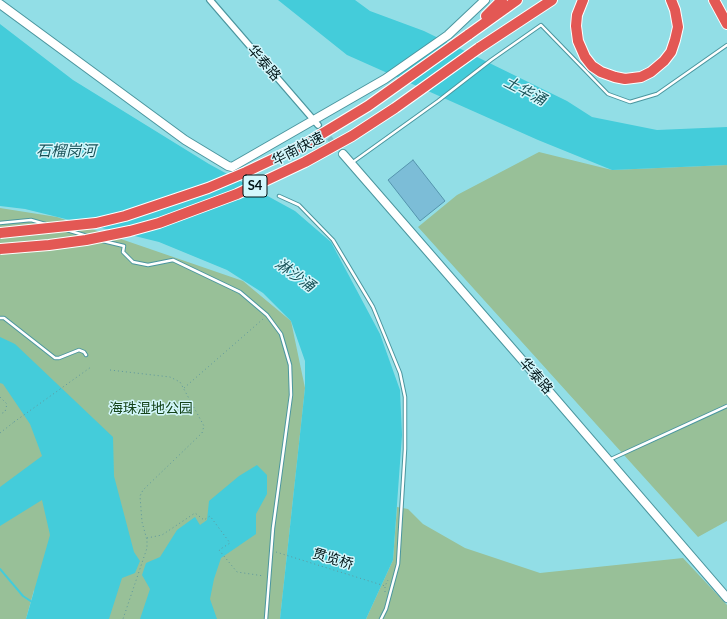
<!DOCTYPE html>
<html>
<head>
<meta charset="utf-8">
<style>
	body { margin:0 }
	canvas { display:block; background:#92dee6 }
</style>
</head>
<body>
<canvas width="727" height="619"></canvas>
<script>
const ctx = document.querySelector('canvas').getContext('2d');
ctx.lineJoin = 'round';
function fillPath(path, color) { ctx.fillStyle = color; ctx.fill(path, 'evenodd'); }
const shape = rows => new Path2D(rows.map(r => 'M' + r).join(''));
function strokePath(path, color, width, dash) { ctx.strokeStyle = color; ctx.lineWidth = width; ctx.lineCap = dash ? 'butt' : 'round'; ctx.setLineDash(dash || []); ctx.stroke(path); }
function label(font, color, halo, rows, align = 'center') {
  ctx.font = font + ' Lato,"Noto Sans SC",sans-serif'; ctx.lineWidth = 3; ctx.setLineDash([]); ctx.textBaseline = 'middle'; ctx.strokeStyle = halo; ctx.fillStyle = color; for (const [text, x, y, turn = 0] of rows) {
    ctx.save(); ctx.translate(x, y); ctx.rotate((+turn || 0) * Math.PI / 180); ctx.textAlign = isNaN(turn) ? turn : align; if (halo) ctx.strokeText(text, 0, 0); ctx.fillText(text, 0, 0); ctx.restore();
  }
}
fillPath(shape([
	[539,152,612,170,727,165,727,521,698,537,418,227,457,195],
	[0,208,57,217,243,281,291,321,305,388,280,619,66,619,34,590,26,619,0,619],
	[397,507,408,509,423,524,465,548,540,573,683,558,727,605,727,619,366,619,393,560]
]), '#98c098');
fillPath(shape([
	[278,0,355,0,370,11,424,31,567,101,592,117,657,130,727,127,727,165,612,170,538,140,347,55],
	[0,24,73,80,209,164,295,211,331,242,380,334,400,390,402,435,393,560,366,619,280,619,305,388,305,361,291,321,263,293,227,270,159,242,25,209,0,206],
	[0,337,15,344,113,437,114,476,134,552,140,561,135,573,122,578,109,619,26,619,50,535,42,500,0,526,0,487,42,456,30,424,3,384,0,383],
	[257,465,267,475,267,494,256,514,256,534,221,558,214,579,210,599,217,619,140,619,150,589,142,575,146,563,160,557,177,530,195,517,200,525,207,520,209,501,239,476]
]), '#44ccda');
strokePath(shape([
	[0,569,23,596,32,602]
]), '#44ccda', 2);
const building = shape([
	[413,160,445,201,420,221,388,180,413,160]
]);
fillPath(building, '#7cbdd7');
strokePath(building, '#5494ad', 1);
strokePath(shape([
	[318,125,343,154]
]), '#7cc0c7', 5.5, [5.5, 3]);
const lane = shape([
	[353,162,438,101,491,60,541,25,608,94,630,102,657,94,727,45],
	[279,196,299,205,333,240,373,307,400,373,405,397,405,449,398,564,386,609,381,619],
	[0,223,31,220,45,224],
	[67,230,87,236],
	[103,241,124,246,123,252,133,262,148,265,173,260,240,292,267,315,281,334,290,365,291,395,273,528,266,619],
	[0,318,4,318,55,358,59,358,79,350,84,352,86,355],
	[609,460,727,406]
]);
const street = shape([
	[210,0,318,125]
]);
const secondary = shape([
	[0,4,185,140,228,166,232,167,385,79,448,35,485,0],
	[343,154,523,361,727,598]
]);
const highway = shape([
	[583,0,577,15,576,26,578,41,585,57,592,66,601,72,615,77,625,79,641,77,651,72,664,61,671,52,675,40,678,27,675,10,671,0],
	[714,0,727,24],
	[486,16,502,0],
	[468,35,517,0],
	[479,48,552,0]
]);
strokePath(lane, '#4b969f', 4.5);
strokePath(street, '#4b969f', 8);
strokePath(secondary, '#4b969f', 10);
strokePath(highway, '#fff', 12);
strokePath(shape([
	[110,370,170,377,180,382,204,426,202,433,143,490,140,496,142,522,147,540,147,548,123,619],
	[184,388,263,319],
	[0,397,7,404,5,412,0,414],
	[0,433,14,422],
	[147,538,162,535,195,513,204,520,210,516,230,543,219,550,237,572,264,576],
	[276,552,385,586],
	[385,592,385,586,388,580]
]), '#5f989e', 1, [1, 3]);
strokePath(lane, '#fff', 2.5);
strokePath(street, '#fff', 5.5);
strokePath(secondary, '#fff', 8);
strokePath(highway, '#e35854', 10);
const highwayBridge = shape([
	[0,233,96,223,125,216,208,188,246,172,305,144,368,106,468,35],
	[0,249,49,245,86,240,130,231,159,223,237,194,305,162,352,136,395,108,479,48]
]);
strokePath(highwayBridge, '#fff', 12, []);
strokePath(shape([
	[14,422,91,367]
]), '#5f989e', 1, [1, 3]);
strokePath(highwayBridge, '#e35854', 10);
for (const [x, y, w] of [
	[255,186,24]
]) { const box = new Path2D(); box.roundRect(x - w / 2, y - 11, w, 22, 3); ctx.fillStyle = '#d3f7fc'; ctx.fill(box); strokePath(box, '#001517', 1); }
label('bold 13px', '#001517', null, [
	["S4",255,186]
]);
label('14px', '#001517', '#d3f7fc', [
	["华泰路",264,63,49],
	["华南快速",298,149,-27],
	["华泰路",536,376,49],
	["贯览桥",333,559,17]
]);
label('14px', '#154419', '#d3f7fc', [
	["海珠湿地公园",151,408]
]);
label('italic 15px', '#185157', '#d3f7fc', [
	["土华涌",525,91,27],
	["石榴岗河",66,151],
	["淋沙涌",295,275,36]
]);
</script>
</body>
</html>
